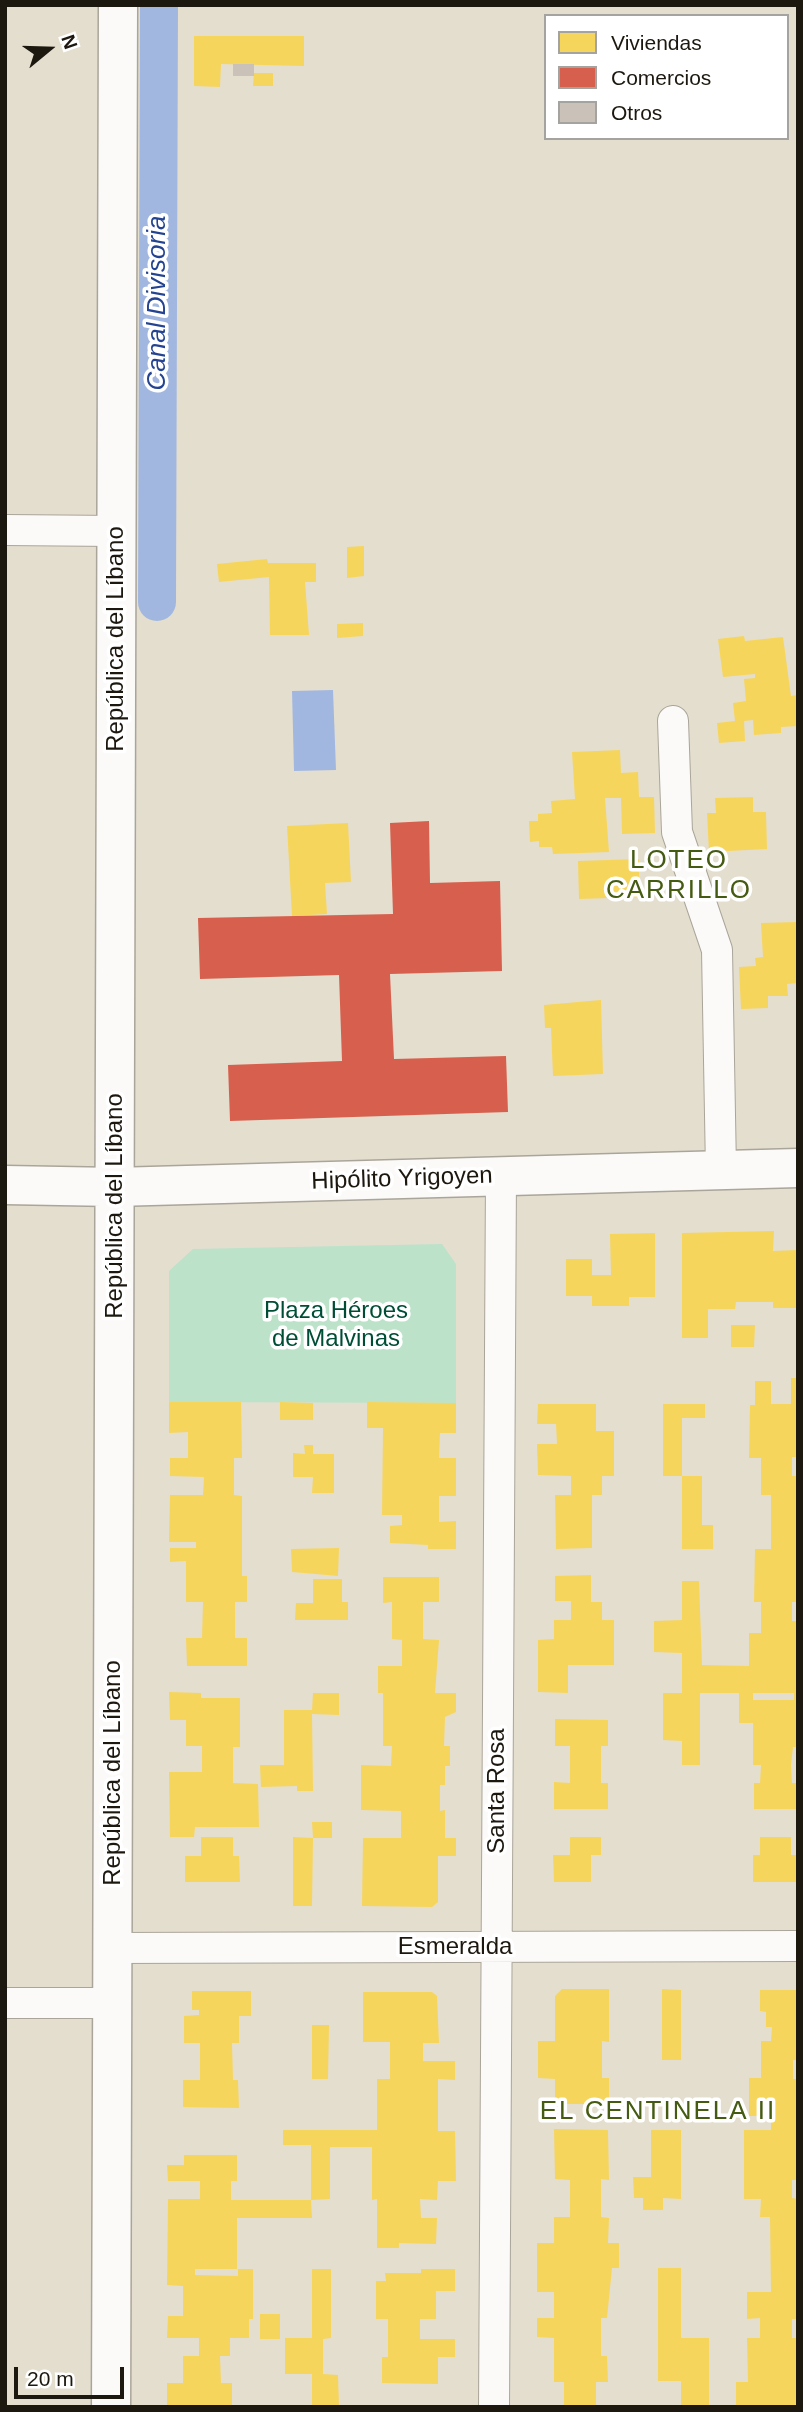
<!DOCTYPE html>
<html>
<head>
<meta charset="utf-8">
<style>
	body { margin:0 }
	#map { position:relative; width:803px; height:2412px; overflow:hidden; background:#e4decf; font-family:Arial,sans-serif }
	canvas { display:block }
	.frame { position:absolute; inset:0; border:7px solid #1c180f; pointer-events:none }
	.legend { position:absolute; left:544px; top:14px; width:245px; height:126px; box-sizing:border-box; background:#fff; border:2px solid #a4a39f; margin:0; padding:9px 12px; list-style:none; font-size:21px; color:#1c180f }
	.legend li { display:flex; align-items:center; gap:14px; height:35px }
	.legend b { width:35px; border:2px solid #a4a39f }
	.north { position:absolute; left:14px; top:14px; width:70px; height:70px; -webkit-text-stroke:5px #fff; paint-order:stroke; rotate:71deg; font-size:19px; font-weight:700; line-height:28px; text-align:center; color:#1c180f }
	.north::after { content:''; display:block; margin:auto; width:24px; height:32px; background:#1c180f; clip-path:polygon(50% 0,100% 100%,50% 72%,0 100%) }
	.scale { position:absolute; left:14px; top:2367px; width:110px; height:32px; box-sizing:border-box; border:4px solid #1c180f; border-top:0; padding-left:9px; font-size:21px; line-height:24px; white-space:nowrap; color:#1c180f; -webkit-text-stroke:5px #fff; paint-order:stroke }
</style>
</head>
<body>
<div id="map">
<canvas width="803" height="2412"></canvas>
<div class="frame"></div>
<ul class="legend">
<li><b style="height:19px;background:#f6d55c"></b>Viviendas</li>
<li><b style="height:19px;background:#d6604d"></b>Comercios</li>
<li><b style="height:19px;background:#cac2b9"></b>Otros</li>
</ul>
<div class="north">N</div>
<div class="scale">20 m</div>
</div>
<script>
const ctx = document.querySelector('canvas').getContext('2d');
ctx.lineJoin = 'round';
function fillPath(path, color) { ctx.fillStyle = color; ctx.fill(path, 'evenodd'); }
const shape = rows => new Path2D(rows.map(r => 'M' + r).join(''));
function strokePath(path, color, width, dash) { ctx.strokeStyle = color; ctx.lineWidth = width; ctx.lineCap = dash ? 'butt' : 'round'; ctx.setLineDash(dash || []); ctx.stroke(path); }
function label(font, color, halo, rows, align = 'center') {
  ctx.font = font + ' Arial,sans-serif'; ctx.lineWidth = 7; ctx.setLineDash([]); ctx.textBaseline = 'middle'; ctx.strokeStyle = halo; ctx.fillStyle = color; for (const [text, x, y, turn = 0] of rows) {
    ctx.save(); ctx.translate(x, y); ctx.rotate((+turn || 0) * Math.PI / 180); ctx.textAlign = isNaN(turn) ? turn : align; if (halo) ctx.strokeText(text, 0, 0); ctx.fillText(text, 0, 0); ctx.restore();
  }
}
fillPath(shape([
	[442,1244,456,1264,456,1403,169,1402,169,1271,193,1249]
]), '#bce2ca');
fillPath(shape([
	[333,690,336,770,294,771,292,691]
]), '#a2b7e0');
fillPath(shape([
	[194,36,304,36,304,66,221,64,220,87,194,86],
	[254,73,273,73,273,86,253,86],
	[364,546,364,576,347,578,347,547],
	[267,559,268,563,316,563,316,582,305,582,309,635,270,635,269,577,219,582,217,564],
	[363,623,363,636,337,638,337,624],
	[744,636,745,641,783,637,791,696,798,695,798,726,781,727,781,733,754,735,753,720,744,721,745,741,719,743,717,723,735,721,733,703,746,701,744,679,755,678,755,674,723,677,718,639],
	[620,750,621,773,638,772,639,797,654,797,655,833,622,834,621,798,605,798,609,852,553,854,552,847,539,847,539,841,530,842,529,821,538,821,538,814,552,813,551,801,575,799,572,752],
	[753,797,753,812,766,812,767,849,709,852,707,813,716,813,715,798],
	[348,823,351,882,325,883,327,914,292,916,287,826],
	[639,859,639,897,579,899,578,861],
	[798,922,798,983,787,984,788,996,768,996,768,1008,741,1009,739,967,756,966,755,958,763,957,761,923],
	[601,1000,603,1074,553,1076,551,1028,545,1028,544,1005],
	[774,1231,773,1251,798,1250,798,1308,773,1308,773,1302,736,1302,735,1309,708,1309,708,1338,682,1338,682,1233],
	[655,1233,655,1297,629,1297,629,1306,592,1306,592,1296,566,1296,566,1259,592,1259,592,1275,611,1275,610,1234],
	[731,1325,755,1325,754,1347,731,1347],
	[791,1378,798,1378,798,1457,792,1457,792,1476,798,1476,798,1602,792,1602,792,1621,798,1621,798,1747,793,1747,791,1765,792,1783,798,1783,798,1809,754,1809,754,1783,760,1783,761,1765,753,1765,753,1723,739,1723,739,1693,700,1693,700,1765,682,1765,682,1741,663,1740,663,1693,682,1693,682,1653,654,1652,654,1621,682,1620,682,1581,699,1581,702,1665,749,1666,749,1633,761,1633,761,1602,754,1602,755,1549,771,1549,771,1495,761,1495,761,1458,749,1458,750,1405,755,1405,755,1381,771,1381,771,1404,791,1404],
	[753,1693,794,1693,794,1700,753,1700],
	[169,1402,241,1402,242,1458,234,1458,234,1495,242,1496,242,1576,247,1576,247,1602,235,1602,235,1638,247,1638,247,1666,187,1666,186,1638,202,1638,203,1602,186,1602,186,1561,170,1562,170,1548,196,1548,196,1542,169,1542,170,1495,203,1495,204,1477,170,1476,170,1458,188,1458,188,1432,169,1433],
	[280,1402,313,1403,313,1420,280,1420],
	[367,1402,456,1403,456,1433,440,1433,439,1458,456,1458,456,1496,439,1496,439,1522,456,1521,456,1549,428,1549,428,1545,390,1543,390,1526,402,1525,402,1515,382,1515,383,1428,367,1428],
	[538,1404,596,1404,596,1431,614,1431,614,1476,602,1476,602,1495,592,1495,592,1548,556,1549,555,1495,571,1495,571,1476,538,1475,537,1444,557,1444,556,1424,537,1424],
	[663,1404,705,1404,705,1418,682,1418,682,1476,702,1476,702,1525,713,1525,713,1549,682,1549,682,1476,663,1476],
	[304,1445,313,1445,313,1454,334,1454,334,1493,312,1493,313,1477,293,1477,293,1453,305,1454],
	[339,1548,338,1576,292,1572,291,1549],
	[591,1575,591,1602,602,1602,602,1620,614,1620,614,1665,568,1665,568,1693,538,1692,538,1640,554,1639,554,1620,571,1620,571,1601,555,1601,555,1576],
	[383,1577,439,1577,439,1602,423,1602,423,1639,439,1640,435,1693,456,1693,456,1712,445,1717,444,1746,450,1746,450,1766,445,1766,445,1785,440,1785,440,1811,445,1810,445,1838,456,1838,456,1856,438,1856,438,1902,432,1907,362,1906,363,1838,401,1838,401,1811,361,1810,361,1765,391,1766,392,1746,383,1746,383,1693,378,1693,378,1666,402,1666,402,1640,392,1639,392,1602,383,1603],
	[313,1579,342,1579,342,1602,348,1602,348,1620,295,1620,296,1603,313,1603],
	[169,1692,201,1693,201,1698,240,1698,240,1747,233,1747,233,1783,258,1784,259,1827,195,1827,194,1837,170,1837,169,1772,202,1772,202,1746,186,1746,186,1720,170,1720],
	[313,1693,339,1693,339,1715,312,1714,313,1791,297,1791,297,1786,261,1787,260,1765,284,1765,284,1710,312,1710],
	[555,1719,608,1720,608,1746,601,1746,601,1783,608,1783,608,1809,554,1809,554,1782,570,1783,570,1746,555,1746],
	[312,1822,332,1822,332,1838,313,1838],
	[201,1837,233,1837,233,1856,239,1856,240,1882,185,1882,185,1856,201,1856],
	[293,1837,313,1838,312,1906,293,1906],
	[570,1837,601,1837,601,1855,591,1855,591,1882,554,1882,553,1855,570,1855],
	[760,1837,791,1837,791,1855,798,1855,798,1882,753,1882,753,1855,760,1855],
	[562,1989,609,1989,609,2042,602,2041,602,2078,609,2078,609,2104,555,2104,555,2079,538,2078,538,2041,555,2041,555,1996],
	[662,1989,681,1990,681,2060,662,2060],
	[760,1990,798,1990,798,2060,793,2060,793,2079,798,2079,798,2180,792,2180,792,2198,798,2199,798,2319,792,2319,792,2338,798,2338,798,2407,736,2407,736,2382,748,2382,747,2338,760,2338,760,2318,747,2319,747,2292,771,2292,770,2217,760,2217,761,2199,744,2199,744,2130,771,2130,771,2116,749,2116,749,2078,761,2078,761,2041,771,2041,772,2027,766,2027,766,2012,760,2011],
	[192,1991,251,1991,251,2016,239,2016,239,2043,232,2043,233,2080,238,2080,239,2108,183,2107,183,2080,200,2080,200,2043,184,2043,184,2016,199,2015,199,2010,192,2010],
	[363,1992,432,1992,437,1996,439,2043,423,2043,423,2061,455,2061,455,2080,438,2079,438,2131,455,2131,456,2181,438,2181,437,2200,420,2199,421,2218,437,2218,436,2244,399,2243,399,2248,377,2248,377,2199,372,2200,372,2147,330,2147,330,2199,311,2200,311,2145,283,2145,283,2130,377,2130,377,2079,390,2079,390,2042,363,2042],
	[312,2025,329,2025,328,2079,312,2079],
	[554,2129,608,2130,609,2180,601,2179,601,2217,609,2218,608,2243,619,2243,619,2268,612,2268,607,2318,601,2318,601,2356,607,2356,608,2382,596,2382,596,2407,564,2407,564,2382,554,2382,554,2338,537,2337,537,2318,554,2318,554,2292,537,2292,537,2243,554,2243,554,2217,570,2217,570,2180,555,2179],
	[651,2130,681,2130,681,2199,663,2198,663,2210,643,2210,643,2198,634,2198,633,2177,651,2177],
	[184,2155,237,2155,237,2181,231,2181,231,2200,311,2200,312,2218,237,2218,237,2269,195,2269,195,2275,238,2276,238,2269,253,2269,253,2319,249,2319,249,2338,230,2338,230,2356,220,2356,221,2383,232,2383,232,2407,167,2407,167,2383,183,2383,183,2356,199,2356,199,2338,167,2338,168,2316,183,2316,183,2286,167,2285,168,2199,200,2199,200,2181,168,2181,167,2165,184,2165],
	[658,2268,681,2268,681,2338,709,2338,709,2407,681,2407,681,2381,658,2381],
	[312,2269,331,2269,331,2338,323,2339,323,2374,338,2375,339,2407,312,2407,312,2374,285,2374,285,2338,312,2338],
	[421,2269,455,2269,455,2291,436,2291,436,2319,420,2319,420,2339,455,2339,455,2357,438,2357,438,2384,382,2383,382,2357,388,2357,388,2319,376,2319,376,2281,386,2281,385,2273,421,2273],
	[260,2314,280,2314,280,2339,260,2339]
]), '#f6d55c');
fillPath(shape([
	[429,821,430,883,500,881,502,971,390,974,394,1059,506,1056,508,1112,230,1121,228,1065,342,1061,339,975,200,979,198,918,393,914,390,823]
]), '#d6604d');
strokePath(shape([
	[157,602,159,5]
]), '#a2b7e0', 38);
fillPath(shape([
	[233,64,254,64,254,76,233,76]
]), '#cac2b9');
const street = shape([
	[5,530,116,531],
	[673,721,677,832,717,950,721,1170],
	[112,1948,798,1946],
	[5,2003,112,2003],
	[494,2407,501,1176]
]);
const secondary = shape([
	[5,1185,115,1187,798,1168],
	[111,2407,118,5]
]);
strokePath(street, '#aaa59a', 32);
strokePath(secondary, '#aaa59a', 41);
strokePath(street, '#fbfaf8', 30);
strokePath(secondary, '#fbfaf8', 38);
label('24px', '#1c180f', '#fff', [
	["República del Líbano",116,639,-90],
	["Hipólito Yrigoyen",402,1179,-2],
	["República del Líbano",115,1206,-90],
	["República del Líbano",113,1773,-90],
	["Santa Rosa",497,1791,-90],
	["Esmeralda",455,1947]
]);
label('24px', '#004d36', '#fff', [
	["Plaza Héroes",336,1311],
	["de Malvinas",336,1339]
]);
label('italic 26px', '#244491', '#fff', [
	["Canal Divisoria",158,303,-90]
]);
ctx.letterSpacing = '2px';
label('26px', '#455b12', '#fff', [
	["LOTEO",679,861],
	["CARRILLO",679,891],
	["EL CENTINELA II",658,2112]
]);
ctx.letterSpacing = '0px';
</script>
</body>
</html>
